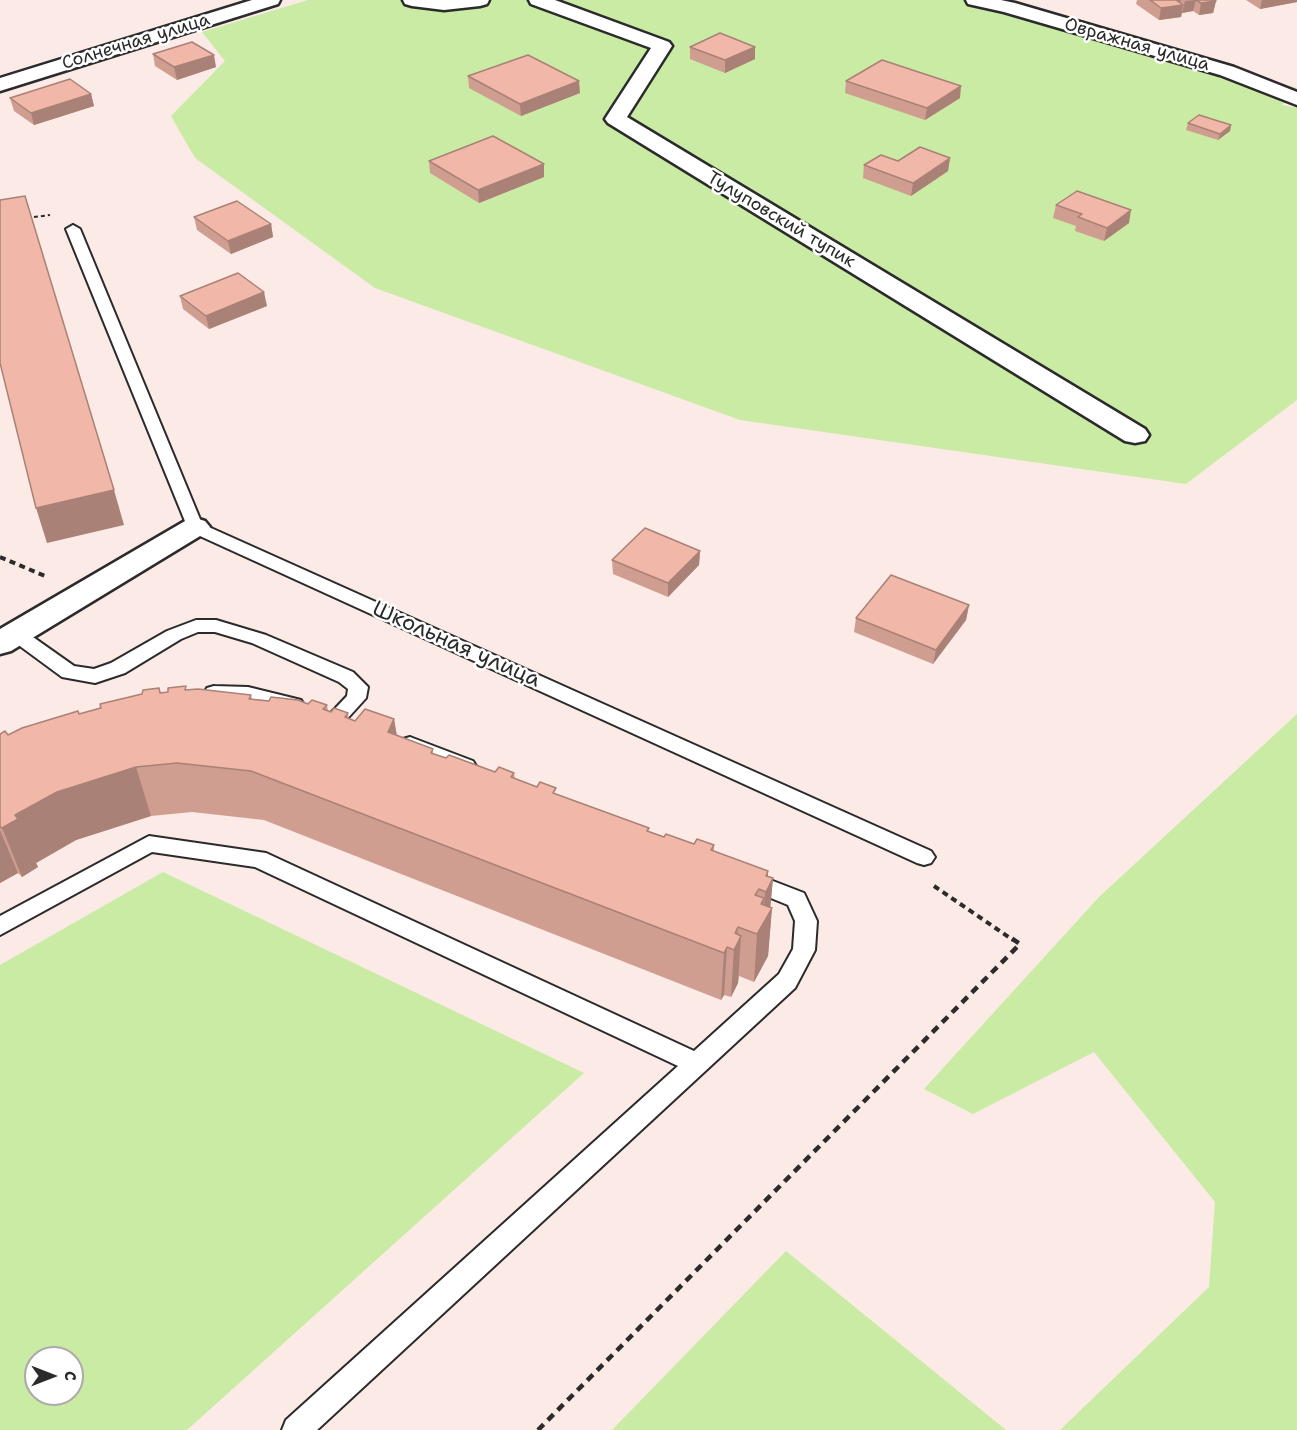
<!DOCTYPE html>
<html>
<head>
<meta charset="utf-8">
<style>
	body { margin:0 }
	#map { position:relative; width:1297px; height:1430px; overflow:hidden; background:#fbeae5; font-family:"Shantell Sans",sans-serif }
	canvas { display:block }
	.north { position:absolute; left:24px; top:1346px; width:60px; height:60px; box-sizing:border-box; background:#fff; border:2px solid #aaa; border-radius:50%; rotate:90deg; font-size:16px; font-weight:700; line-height:24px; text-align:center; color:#2b2b2b }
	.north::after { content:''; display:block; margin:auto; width:21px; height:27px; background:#2b2b2b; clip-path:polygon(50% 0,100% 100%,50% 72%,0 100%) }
</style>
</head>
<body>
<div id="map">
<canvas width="1297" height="1430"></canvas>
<div class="north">С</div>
</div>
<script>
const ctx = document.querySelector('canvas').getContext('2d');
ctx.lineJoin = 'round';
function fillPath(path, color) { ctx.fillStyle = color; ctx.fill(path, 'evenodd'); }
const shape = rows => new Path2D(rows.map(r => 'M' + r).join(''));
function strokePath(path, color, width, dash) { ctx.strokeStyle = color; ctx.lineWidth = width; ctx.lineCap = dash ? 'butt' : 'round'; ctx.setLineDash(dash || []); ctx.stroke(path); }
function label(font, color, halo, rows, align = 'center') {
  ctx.font = font + ' "Shantell Sans",sans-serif'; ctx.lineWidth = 5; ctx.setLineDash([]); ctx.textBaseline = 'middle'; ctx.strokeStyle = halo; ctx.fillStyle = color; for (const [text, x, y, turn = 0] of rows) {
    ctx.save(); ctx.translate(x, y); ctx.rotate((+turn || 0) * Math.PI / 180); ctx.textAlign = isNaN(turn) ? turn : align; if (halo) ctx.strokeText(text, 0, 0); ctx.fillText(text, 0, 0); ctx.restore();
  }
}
fillPath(shape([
	[308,0,400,0,430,10,463,0,971,0,1297,88,1282,105,1297,108,1297,400,1186,484,740,420,375,288,195,158,171,116,225,61,202,32],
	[1297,714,1297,1430,1060,1430,1209,1287,1215,1202,1094,1052,973,1114,924,1089,1099,897],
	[163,872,584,1073,187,1430,0,1430,0,965],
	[36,1358,72,1358,72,1394,36,1394],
	[786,1251,1006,1430,612,1430]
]), '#c9eba4');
const service = shape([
	[73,225,80,229,202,524,931,851,935,857,931,863,924,865,917,863,189,531,66,229,73,225],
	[196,620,216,620,266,635,353,672,368,687,366,698,346,720,339,722,332,720,329,715,347,696,348,689,339,682,252,643,215,632,198,632,181,639,125,673,95,683,62,677,9,638,7,634,9,630,16,628,23,630,74,666,94,669,111,663,167,631,196,620],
	[214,686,248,687,301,700,304,705,301,710,294,712,248,701,207,698,204,693,207,688,214,686],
	[410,737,473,761,476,766,473,771,466,773,403,749,400,744,403,739,410,737],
	[149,836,266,853,694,1051,779,974,793,949,795,921,788,905,739,885,736,879,739,873,747,871,804,893,817,921,815,950,795,988,317,1430,282,1430,286,1420,678,1066,255,867,152,852,0,935,0,916,149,836]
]);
const minor = shape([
	[403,0,489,0,487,4,480,6,444,10,412,6,405,4,403,0],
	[529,0,555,0,669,42,672,46,627,117,1145,429,1149,435,1145,441,1135,443,1125,441,608,123,605,119,651,48,531,4,529,0],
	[966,0,1001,0,1015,3,1234,67,1297,92,1297,105,1220,75,1004,12,968,4,966,0],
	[195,518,205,521,210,527,205,533,11,651,0,654,0,629,185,521,195,518]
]);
const tertiary = shape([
	[252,0,280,0,278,4,0,91,0,78,252,0]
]);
strokePath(service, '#2b2b2b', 4);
strokePath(minor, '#2b2b2b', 5);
strokePath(tertiary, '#2b2b2b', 5);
strokePath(shape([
	[27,218,50,215]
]), '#2b2b2b', 2, [4, 3]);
strokePath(shape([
	[0,557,45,576],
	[934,886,1013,940]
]), '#2b2b2b', 4, [6, 4.5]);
strokePath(shape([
	[538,1430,1020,944,1011,938]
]), '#2b2b2b', 4.5, [8, 6]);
fillPath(service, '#fff');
fillPath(minor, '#fff');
fillPath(tertiary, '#fff');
fillPath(shape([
	[1137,0,1214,0,1216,1,1213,13,1199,15,1193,11,1182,13,1181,17,1159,20,1136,4],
	[1246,0,1297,0,1297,2,1260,9],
	[690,47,755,59,725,73,690,59],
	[153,54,216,67,177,80,155,66],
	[468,76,580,93,521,116,469,88],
	[846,81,960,98,925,120,845,93],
	[91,94,94,106,34,125,14,111,10,98],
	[1188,123,1231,125,1230,131,1218,140,1186,130],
	[950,158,948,171,911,196,863,178,864,165,898,161],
	[429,161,544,177,479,203,430,173],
	[1056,205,1129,223,1104,241,1075,231,1076,226,1053,218],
	[194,217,271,224,273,237,231,254,197,230],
	[180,296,267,306,209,329,183,309],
	[700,551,699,565,668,597,613,574,612,560],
	[969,605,966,620,933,664,854,632,856,618],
	[159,688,161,693,187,690,251,695,252,699,327,705,328,711,331,712,348,713,349,719,355,721,394,719,397,736,433,749,433,754,446,758,495,772,514,773,515,779,556,794,664,837,694,844,714,845,714,851,768,871,768,876,773,878,770,908,772,908,768,956,754,982,739,976,738,983,731,997,724,995,721,1000,264,820,192,812,151,816,76,840,36,863,38,867,22,877,18,873,0,883,0,734,8,735,80,714]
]), '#cf9e91');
fillPath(shape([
	[1175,0,1181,0,1179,6,1183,5,1181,17,1159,20,1161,8],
	[1196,0,1193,11,1182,13,1185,1],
	[1262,0,1297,0,1297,2,1260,9],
	[1216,1,1213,13,1199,15,1201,3],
	[755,47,755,59,725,73,725,60],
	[214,55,216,67,177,80,174,67],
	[579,81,580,93,521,116,520,104],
	[961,86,960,98,925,120,927,108],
	[91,94,94,106,34,125,31,113],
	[1231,125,1230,131,1218,140,1220,134],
	[950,158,948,171,911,196,913,183],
	[544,164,544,177,479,203,478,190],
	[1131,210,1129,223,1104,241,1107,228],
	[271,224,273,237,231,254,228,241],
	[264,292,267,306,209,329,206,316],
	[114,490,124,525,47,543,36,508],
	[700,551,699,565,668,597,668,583],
	[969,605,966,620,933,664,936,650],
	[394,719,402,768,388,732],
	[136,767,151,816,76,840,36,863,38,867,22,877,2,828,15,815,57,792],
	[0,830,18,873,0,883],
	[768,871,767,889,773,878,770,911,772,908,768,956,754,982,757,934,761,904,764,898,762,925,763,924,766,876],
	[738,927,736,945,741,936,738,983,731,997,735,933],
	[727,947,724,995,721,1000,724,953]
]), '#a98176');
const building = shape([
	[1150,0,1176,0,1183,5,1161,8,1150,0],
	[1196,0,1214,0,1216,1,1201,3,1196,0],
	[720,33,755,47,725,60,690,47,720,33],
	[192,42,214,55,174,67,153,54,192,42],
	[528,55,579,81,520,104,468,76,528,55],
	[882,60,961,86,927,108,846,81,882,60],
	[70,79,91,94,31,113,10,98,70,79],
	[1199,115,1231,125,1220,134,1188,123,1199,115],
	[493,136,544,164,478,190,429,161,493,136],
	[920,147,950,158,913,183,864,165,881,155,898,161,920,147],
	[1077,191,1131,210,1107,228,1078,217,1082,214,1056,205,1077,191],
	[25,196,114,490,36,508,0,363,0,200,25,196],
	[237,201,271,224,228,241,194,217,237,201],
	[238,273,264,292,206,316,180,296,238,273],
	[645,528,700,551,668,583,612,560,645,528],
	[891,575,969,605,936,650,856,618,891,575],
	[186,686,185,690,198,689,251,695,249,699,269,701,271,697,298,700,308,704,312,700,327,705,323,709,331,712,334,708,348,713,345,717,355,721,365,709,394,719,388,732,433,749,431,753,446,758,449,755,495,772,499,767,514,773,511,777,537,787,540,782,556,788,553,793,649,828,647,831,664,837,666,834,694,844,697,839,714,845,711,850,768,871,766,876,773,878,766,892,759,889,755,895,764,898,761,904,772,908,757,934,738,927,735,933,741,936,734,950,727,947,724,953,251,771,177,763,136,767,57,792,15,815,18,819,2,828,0,827,0,734,5,731,8,735,22,728,78,711,79,714,101,708,100,704,142,694,143,690,159,688,160,693,168,692,168,688,186,686]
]);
fillPath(building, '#f1b8a9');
strokePath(building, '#a98176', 1.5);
label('18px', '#2b2b2b', '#fff', [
	["Солнечная улица",136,42,-17],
	["Овражная улица",1137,45,16],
	["Тулуповский тупик",781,220,31]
]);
label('22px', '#2b2b2b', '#fff', [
	["Школьная улица",456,645,24]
]);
</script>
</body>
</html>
